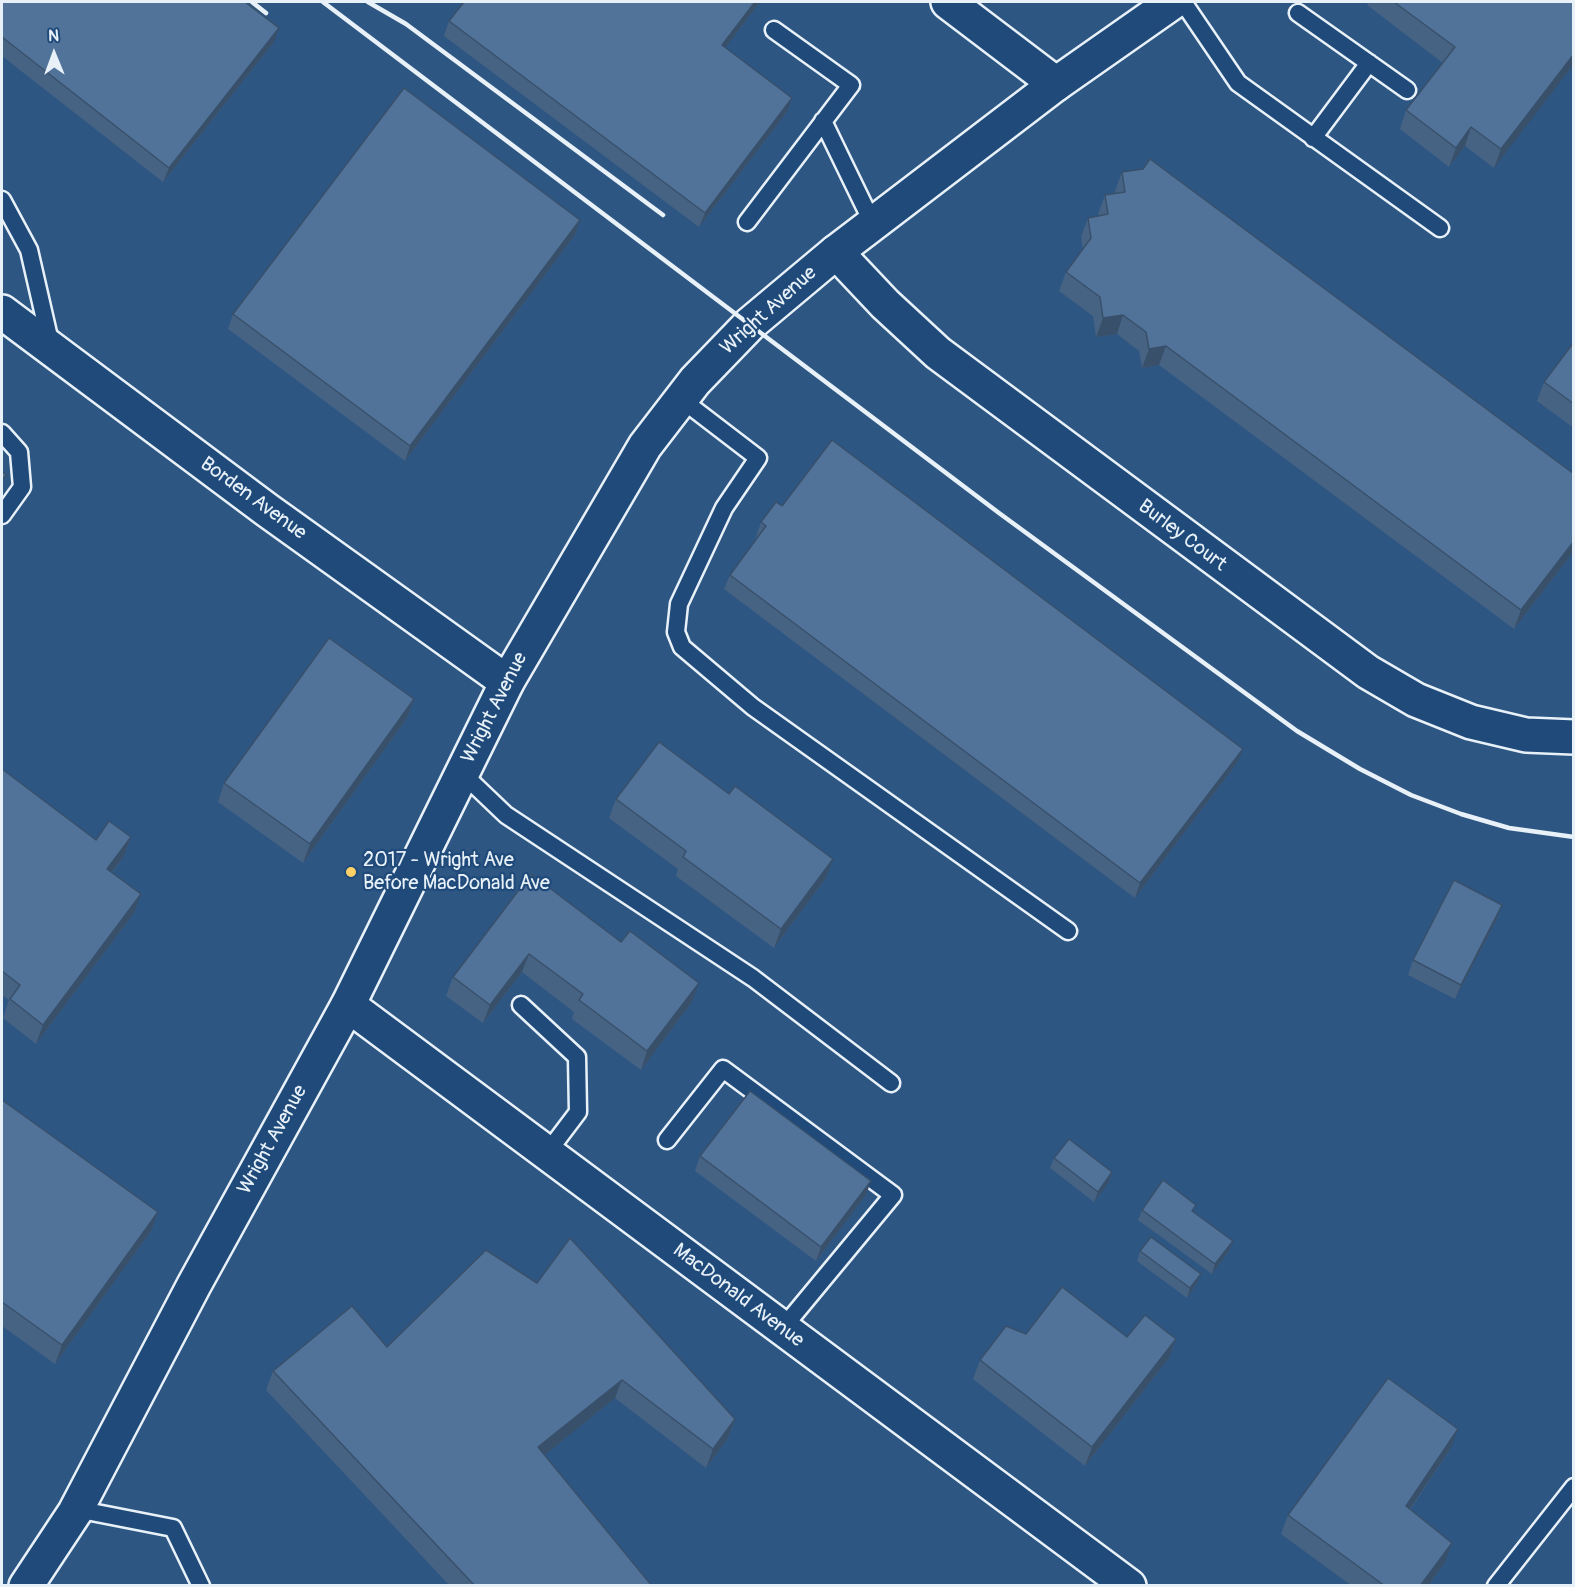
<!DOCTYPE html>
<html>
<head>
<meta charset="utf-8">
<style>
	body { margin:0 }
	#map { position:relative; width:1575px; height:1587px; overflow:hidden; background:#1f4a7a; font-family:Pangolin,sans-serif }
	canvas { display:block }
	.frame { position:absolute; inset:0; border:3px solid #e8f1f8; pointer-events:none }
	.north { position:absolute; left:24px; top:24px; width:60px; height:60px; -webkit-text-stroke:4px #1f4a7a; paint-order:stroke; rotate:359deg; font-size:16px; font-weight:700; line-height:24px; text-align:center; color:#e8f1f8 }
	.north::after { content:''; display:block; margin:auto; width:21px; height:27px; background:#e8f1f8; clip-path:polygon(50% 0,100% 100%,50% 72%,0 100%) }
</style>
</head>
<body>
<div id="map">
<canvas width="1575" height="1587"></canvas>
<div class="frame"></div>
<div class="north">N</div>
</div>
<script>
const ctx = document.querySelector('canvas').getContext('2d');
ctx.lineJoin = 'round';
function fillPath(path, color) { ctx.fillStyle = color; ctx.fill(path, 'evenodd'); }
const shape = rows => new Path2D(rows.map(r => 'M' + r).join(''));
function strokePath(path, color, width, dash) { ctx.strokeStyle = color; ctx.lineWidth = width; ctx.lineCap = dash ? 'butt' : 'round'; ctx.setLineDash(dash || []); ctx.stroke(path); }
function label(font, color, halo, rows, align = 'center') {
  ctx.font = font + ' Pangolin,sans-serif'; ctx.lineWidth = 4.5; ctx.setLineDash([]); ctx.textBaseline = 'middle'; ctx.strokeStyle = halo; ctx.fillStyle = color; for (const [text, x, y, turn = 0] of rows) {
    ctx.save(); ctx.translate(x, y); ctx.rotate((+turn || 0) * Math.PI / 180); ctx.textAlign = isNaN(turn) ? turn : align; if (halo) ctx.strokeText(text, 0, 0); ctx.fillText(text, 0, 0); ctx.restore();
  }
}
fillPath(shape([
	[2,2,1573,2,1573,1585,2,1585]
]), '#2e5683');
const service = shape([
	[1183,2,1238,83,1440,228],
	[1298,13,1407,90],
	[823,121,873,224],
	[1313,138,1369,63],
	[2,200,29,250,51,346],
	[747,222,851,85,774,30],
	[681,399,758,458,724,508,679,604,676,632,682,647,753,707,1068,931],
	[2,433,19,452,22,487,2,515],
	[462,773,506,815,753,978,891,1083],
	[521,1005,577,1057,578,1112,547,1153],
	[667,1140,723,1069,893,1195,782,1329],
	[76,1509,173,1528,201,1586],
	[1496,1586,1574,1487]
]);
const minor = shape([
	[948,2,1056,84],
	[836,252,885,304,938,353,1368,672,1416,700,1471,722,1526,735,1574,737],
	[2,312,267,510,507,682]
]);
const tertiary = shape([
	[348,1005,1129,1586]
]);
const secondary = shape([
	[26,1586,75,1512,194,1285,348,1005,507,682,645,446,695,381,750,324,836,252,1056,84,1173,2]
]);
strokePath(service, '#e8f1f8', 21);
strokePath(minor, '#e8f1f8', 38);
strokePath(tertiary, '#e8f1f8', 38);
strokePath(secondary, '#e8f1f8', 38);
strokePath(service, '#1f4a7a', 16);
strokePath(minor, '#1f4a7a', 33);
strokePath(tertiary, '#1f4a7a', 33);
strokePath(secondary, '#1f4a7a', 33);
strokePath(shape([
	[252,2,266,13],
	[323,2,999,513,1297,731,1360,769,1411,795,1461,814,1509,828,1574,837],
	[368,2,406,24,663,215]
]), '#e8f1f8', 4.5);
fillPath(shape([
	[2,2,274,42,163,182,2,56],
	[760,2,725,48,787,112,699,227,444,36,449,21],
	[1369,2,1574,2,1494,168,1465,146,1449,167,1400,129,1406,110,1443,63,1367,5],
	[1122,172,1574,474,1574,551,1514,629,1159,365,1142,368,1139,351,1117,334,1096,337,1093,316,1059,291,1066,272,1083,249,1081,237,1088,218,1099,216,1098,214,1105,195,1116,194,1115,191],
	[580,220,575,235,405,461,228,329,233,314],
	[1574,342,1574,423,1571,426,1537,401,1544,382],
	[782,506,1237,763,1135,898,724,589,730,575,757,538,756,537,761,522],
	[414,699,407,718,303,863,218,802,224,783],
	[2,769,96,840,131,837,124,856,112,873,134,913,36,1044,3,1018,9,1000,2,995],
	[616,799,826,878,774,948,676,876,678,869,609,818],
	[531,874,692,1002,641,1070,572,1019,574,1012,522,972,483,1023,446,996,453,977],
	[1502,905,1497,919,1455,999,1408,975,1413,960],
	[2,1100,151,1231,55,1364,2,1326],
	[700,1156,866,1195,816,1261,695,1171],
	[1054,1158,1112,1172,1109,1182,1094,1202,1050,1168],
	[1142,1210,1194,1212,1229,1251,1212,1274,1138,1220],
	[486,1250,735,1419,728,1438,706,1468,615,1398,544,1455,652,1586,450,1586,266,1390,273,1371,387,1347],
	[1140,1251,1201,1274,1197,1283,1187,1298,1137,1261],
	[1026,1334,1127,1337,1176,1339,1169,1358,1085,1466,973,1379,980,1360],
	[1451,1448,1410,1510,1445,1562,1428,1586,1352,1586,1281,1534,1288,1515]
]), '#466384');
fillPath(shape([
	[755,2,760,2,717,59,722,45],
	[279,28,274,42,163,182,169,168],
	[1574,54,1574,64,1494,168,1501,149],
	[792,98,787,112,699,227,705,213],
	[1471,127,1465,146,1449,167,1456,148],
	[580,220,575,235,405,461,410,446],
	[1123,315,1117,334,1096,337,1103,318],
	[1166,346,1159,365,1142,368,1149,349],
	[1574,541,1574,551,1514,629,1521,610],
	[414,699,407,718,303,863,310,844],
	[1243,749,1237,763,1135,898,1140,883],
	[131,837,124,856,100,888,107,869],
	[833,859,826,878,774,948,781,929],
	[141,894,134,913,36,1044,43,1025],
	[1502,905,1497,919,1455,999,1461,985],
	[529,954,522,972,483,1023,490,1005],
	[699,983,692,1002,641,1070,647,1051],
	[1112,1172,1109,1182,1094,1202,1098,1192],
	[871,1181,866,1195,816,1261,821,1247],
	[158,1212,151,1231,55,1364,62,1345],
	[1233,1241,1229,1251,1212,1274,1215,1264],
	[1201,1274,1197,1283,1187,1298,1190,1288],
	[1176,1339,1169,1358,1085,1466,1092,1447],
	[622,1380,615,1398,531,1466,538,1447],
	[735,1419,728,1438,706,1468,713,1449],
	[1458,1429,1451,1448,1399,1525,1406,1506],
	[1452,1543,1445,1562,1428,1586,1420,1586]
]), '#39506b');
const building = shape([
	[2,2,245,2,279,28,169,168,2,37,2,2],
	[464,2,755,2,722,45,792,98,705,213,449,21,464,2],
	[1394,2,1574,2,1574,54,1501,149,1471,127,1456,148,1406,110,1455,47,1394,2],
	[404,88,580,220,410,446,233,314,404,88],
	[1150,159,1574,474,1574,541,1521,610,1166,346,1149,349,1146,332,1123,315,1103,318,1100,297,1066,272,1091,238,1088,218,1108,214,1105,195,1125,192,1122,172,1143,169,1150,159],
	[1574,342,1574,404,1544,382,1574,342],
	[832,440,1243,749,1140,883,730,575,766,526,761,522,776,502,782,506,832,440],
	[2,471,6,475,2,480,2,471],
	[329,638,414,699,310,844,224,783,329,638],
	[659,742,729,794,735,786,833,859,781,929,683,857,686,851,616,799,659,742],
	[2,769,96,840,109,821,131,837,107,869,141,894,43,1025,10,999,20,985,2,971,2,769],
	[531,874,621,942,630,931,699,983,647,1051,579,1000,583,994,529,954,490,1005,453,977,531,874],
	[1454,880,1502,905,1461,985,1413,960,1454,880],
	[750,1091,871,1181,821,1247,700,1156,750,1091],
	[2,1100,158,1212,62,1345,2,1302,2,1100],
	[1069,1139,1112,1172,1098,1192,1054,1158,1069,1139],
	[1163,1180,1196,1205,1192,1211,1233,1241,1215,1264,1142,1210,1163,1180],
	[1151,1237,1201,1274,1190,1288,1140,1251,1151,1237],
	[570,1238,735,1419,713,1449,622,1380,538,1447,652,1586,475,1586,273,1371,352,1306,387,1347,486,1250,537,1283,570,1238],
	[1062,1287,1127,1337,1145,1315,1176,1339,1092,1447,980,1360,1006,1326,1026,1334,1062,1287],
	[1388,1378,1458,1429,1406,1506,1452,1543,1420,1586,1385,1586,1288,1515,1388,1378]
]);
fillPath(building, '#517399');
strokePath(building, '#39506b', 1.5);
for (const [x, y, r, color] of [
	[351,872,6,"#ffd166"]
]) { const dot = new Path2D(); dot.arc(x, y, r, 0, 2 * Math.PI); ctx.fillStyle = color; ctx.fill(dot); strokePath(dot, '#1f4a7a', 2); }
label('20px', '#e8f1f8', '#1f4a7a', [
	["Wright Avenue",769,311,-42],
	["Borden Avenue",253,499,36],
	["Burley Court",1182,536,37],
	["Wright Avenue",495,708,-63],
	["Wright Avenue",273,1140,-61],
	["MacDonald Avenue",738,1296,37]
]);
label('20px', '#e8f1f8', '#1f4a7a', [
	["2017 - Wright Ave",363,861],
	["Before MacDonald Ave",363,884]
], 'left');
</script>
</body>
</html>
